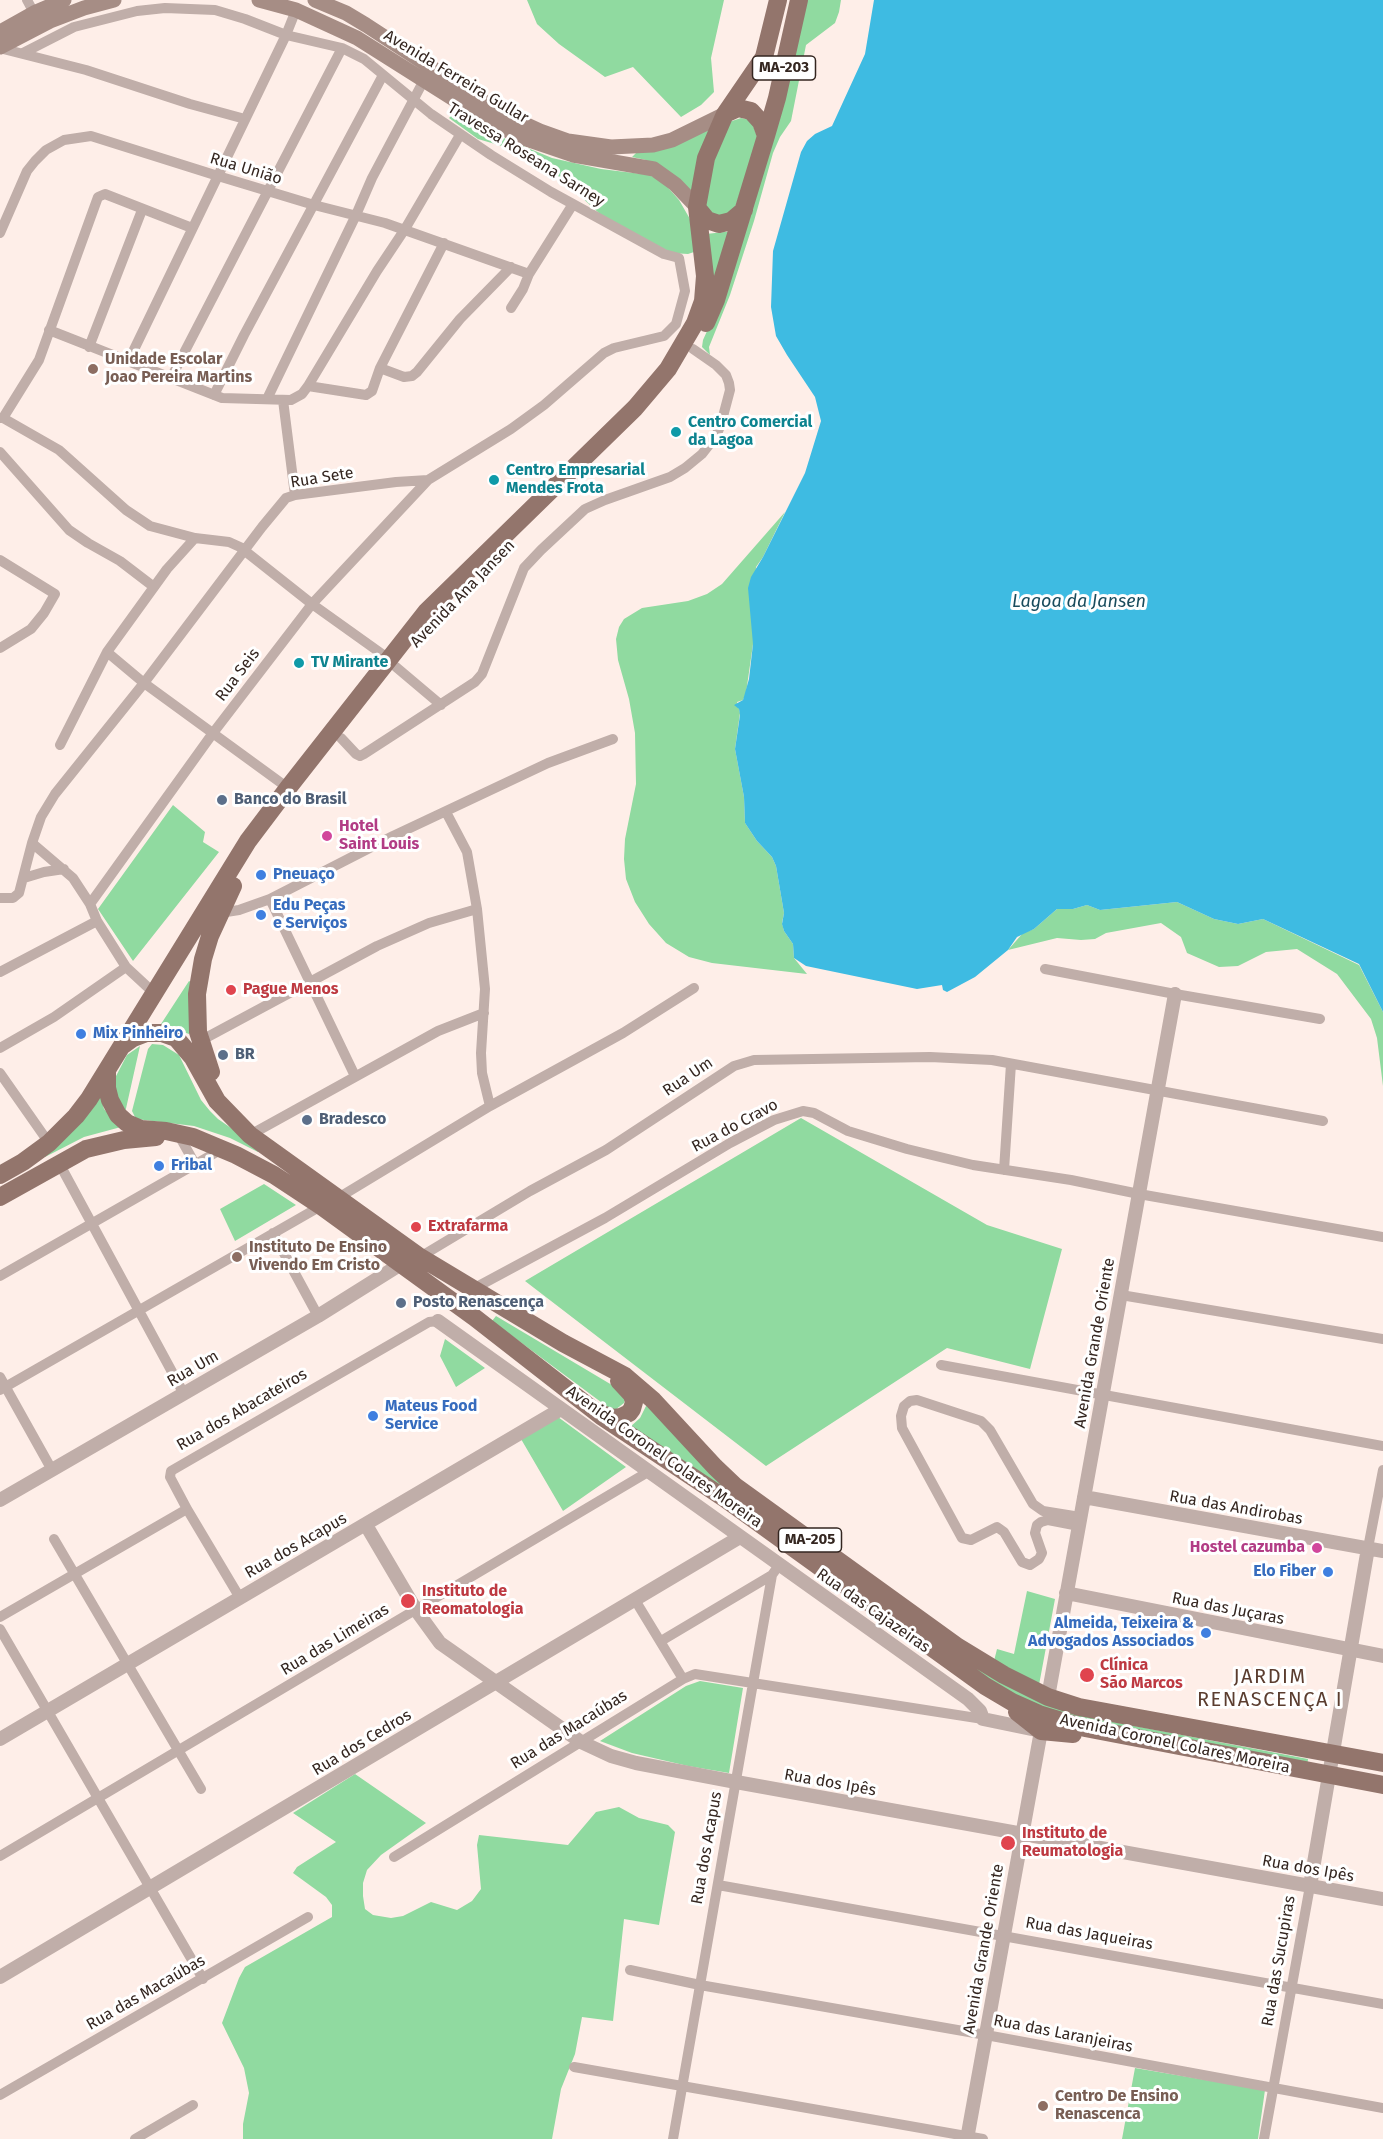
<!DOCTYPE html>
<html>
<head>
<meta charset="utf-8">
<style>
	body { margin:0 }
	canvas { display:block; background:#feeee8 }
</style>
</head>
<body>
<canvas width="1383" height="2139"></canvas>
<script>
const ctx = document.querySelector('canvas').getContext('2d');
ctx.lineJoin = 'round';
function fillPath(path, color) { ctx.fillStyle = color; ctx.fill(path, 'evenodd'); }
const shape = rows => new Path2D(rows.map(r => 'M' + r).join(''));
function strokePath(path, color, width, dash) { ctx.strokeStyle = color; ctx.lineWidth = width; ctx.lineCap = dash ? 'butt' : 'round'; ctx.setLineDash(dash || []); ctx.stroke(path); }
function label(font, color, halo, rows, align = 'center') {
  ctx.font = font + ' "Fira Sans",sans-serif'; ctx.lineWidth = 6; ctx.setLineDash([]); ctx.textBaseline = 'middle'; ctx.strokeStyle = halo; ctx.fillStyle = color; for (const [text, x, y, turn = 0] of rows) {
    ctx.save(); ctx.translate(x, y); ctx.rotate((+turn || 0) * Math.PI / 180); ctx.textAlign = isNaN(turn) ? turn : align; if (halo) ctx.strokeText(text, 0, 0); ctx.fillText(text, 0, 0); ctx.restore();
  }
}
fillPath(shape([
	[527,0,724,0,711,58,714,92,701,105,681,117,633,67,605,77,559,44,537,24],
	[807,0,841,0,839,12,835,23,806,45,791,121,780,137,773,153,754,221,730,295,709,347,710,355,702,347,703,340,717,309],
	[453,114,506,139,552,158,601,169,650,175,665,184,679,200,690,219,697,251,688,254,671,253,601,215,557,175,512,149,478,139,449,118],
	[741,118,751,120,758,139,734,211,725,218,709,214,705,203,708,174,729,122],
	[711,126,693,196,646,160,632,157,638,151],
	[733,231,711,285,706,234],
	[785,512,763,557,756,567,753,644,746,693,743,700,737,702,740,713,735,749,744,797,745,823,757,841,772,857,776,866,784,913,782,923,784,931,793,944,794,958,807,974,712,963,689,957,666,943,649,924,635,902,626,879,624,859,625,839,636,784,635,733,629,699,618,660,616,639,619,627,624,619,642,608,688,601,707,594,722,584],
	[173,805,205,832,203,842,219,852,133,961,98,909],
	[1177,902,1214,919,1238,924,1263,919,1359,965,1383,1012,1383,1086,1377,1038,1371,1019,1337,974,1297,949,1266,952,1238,966,1219,967,1187,953,1181,937,1161,923,1106,933,1095,939,1081,940,1057,938,1008,950,1023,933,1034,929,1057,909,1073,909,1087,905,1100,910],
	[189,981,191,982,189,1034,161,1024],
	[152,1044,163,1045,179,1055,201,1100,210,1111,218,1119,260,1148,258,1152,230,1138,194,1126,136,1119,132,1111,148,1049],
	[140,1046,125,1113,114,1090,115,1078,127,1055],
	[100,1094,104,1109,121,1127,84,1137,45,1157,43,1154],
	[801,1118,987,1225,1062,1249,1030,1369,947,1348,766,1466,525,1281],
	[264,1184,296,1205,235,1241,220,1209],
	[496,1316,617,1388,625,1399,624,1403,615,1410,609,1408,492,1321],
	[445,1339,485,1368,456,1387,440,1356],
	[647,1404,721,1481,957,1652,1109,1721,1308,1759,1307,1768,1074,1720,997,1687,629,1428,640,1418],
	[558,1417,626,1467,563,1511,521,1439],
	[1027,1591,1055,1599,1039,1685,994,1661,997,1649,1014,1654],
	[700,1681,743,1688,729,1773,688,1766,632,1753,600,1741,686,1686],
	[355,1774,426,1823,381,1855,367,1870,363,1883,363,1896,365,1909,373,1915,391,1918,403,1916,431,1902,457,1910,472,1901,481,1889,477,1845,479,1835,568,1845,596,1812,619,1807,639,1818,668,1825,675,1832,659,1925,624,1919,613,2021,582,2017,575,2054,561,2089,552,2139,243,2139,243,2124,249,2093,244,2068,222,2023,239,1978,245,1967,332,1917,332,1905,326,1897,293,1873,297,1867,336,1842,293,1813],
	[1135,2068,1265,2090,1258,2139,1122,2139]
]), '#90daa0');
fillPath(shape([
	[874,0,1383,0,1383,1012,1359,964,1263,919,1238,924,1214,919,1177,902,1100,910,1087,905,1073,909,1057,909,1034,929,1017,937,1008,950,975,977,947,992,943,990,942,985,917,989,806,966,794,958,793,944,784,931,782,924,784,913,776,866,772,857,757,841,745,823,744,797,735,749,740,715,739,709,734,705,743,700,749,679,753,644,748,588,751,577,763,557,805,473,821,421,815,397,787,355,776,336,771,307,773,251,801,152,807,141,815,134,832,126,865,54]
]), '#3ebbe2');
strokePath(shape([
	[27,0,34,13],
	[0,48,86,70,190,104,245,119],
	[0,233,27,171,35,161,46,150,64,140,91,136,218,176,314,205,385,223,529,274],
	[511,308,523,289,529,274,573,204],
	[49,330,222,398,291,400,302,394,308,386,366,395,372,391,380,368,444,243],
	[89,347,142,210],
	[128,362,286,35,296,10],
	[380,368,404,377,412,376,417,372,460,319,511,267],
	[171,378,342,48],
	[308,386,377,271,405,229,460,135],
	[214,395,244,335,383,75],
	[267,399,356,215,372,178,424,80],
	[283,400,295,495],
	[0,418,3,418,59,450,126,510,150,526,195,538,229,542,240,547,312,604,389,659],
	[3,418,39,360,98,197,105,194,192,228],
	[0,452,69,530,88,543,120,561,154,587],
	[0,560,55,594,44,613,31,629,0,648],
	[107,652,144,683,288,788],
	[396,667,441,705],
	[341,738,356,754,360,756,364,754,475,682,482,674,524,568,541,550,585,509,605,500,670,477,685,468,702,454,716,436,721,424,730,390,729,383,726,375,716,365,693,349],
	[60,745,107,652,167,569,195,538],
	[446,812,467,852,477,909,485,989,481,1053,482,1073,490,1106],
	[32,843,73,878,90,904,97,921,126,967,154,993],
	[24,878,44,872,64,869],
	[0,898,13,898,19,893,32,843,41,817,55,794,144,683,262,527,286,498,295,495,396,482,428,480,511,429,544,405,604,353,614,348,664,336,676,324,685,291,679,258,664,254,551,192,491,155,431,114,364,59,342,48,286,35,245,19,215,10,165,8,137,11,74,27,23,53],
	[270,899,355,1076],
	[90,904,213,733,312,604,428,480],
	[220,913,239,910,270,899,393,836,548,763,613,739],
	[1045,969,1175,994,1320,1019],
	[0,972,97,921],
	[200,1041,377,946,429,923,477,909],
	[0,1048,54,1017,126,967],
	[0,1073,49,1143],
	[250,1135,438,1031,484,1013],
	[181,1139,195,1164],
	[59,1163,184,1394],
	[1004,1170,1011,1064],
	[338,1198,490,1106,623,1033,694,988],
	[273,1233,318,1316],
	[420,1257,530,1191,606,1150,734,1066,754,1060,930,1057,992,1060,1323,1121],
	[0,1276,222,1149],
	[473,1289,605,1218,730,1143,774,1120,803,1111,814,1113,848,1131,907,1149,973,1165,1071,1180,1139,1194,1383,1237],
	[1121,1295,1383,1339],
	[941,1365,1383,1446],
	[0,1377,52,1470],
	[0,1390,321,1206],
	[1079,1526,1048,1520,1041,1522,1037,1525,1035,1533,1042,1553,1039,1559,1030,1565,1022,1562,1004,1532,997,1527,971,1540,962,1538,902,1428,901,1416,904,1406,910,1401,917,1400,981,1421,990,1430,1033,1504,1043,1511,1080,1517],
	[54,1539,201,1789],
	[1368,1548,1383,1470],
	[240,1598,187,1509,170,1477,171,1471,429,1322,438,1321],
	[635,1600,683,1679],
	[0,1617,187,1509],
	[0,1629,203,1979],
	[661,1641,772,1575],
	[0,1856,648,1472],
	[394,1857,683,1679,695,1674,983,1719],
	[718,1885,1383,2004],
	[630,1970,700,1985,986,2035,1383,2108],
	[574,2067,983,2139],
	[0,2095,308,1917],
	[135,2139,193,2105],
	[673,2139,772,1575,779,1565],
	[1264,2139,1310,1886]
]), '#c0aea9', 10);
strokePath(shape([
	[438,1321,968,1699,980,1711,983,1719,1041,1731,967,2139],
	[1084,1497,1383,1551],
	[0,1500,318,1316,401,1264],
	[366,1525,416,1610,440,1643,581,1742,611,1756,636,1763,736,1782,1383,1899],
	[1066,1593,1383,1656],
	[1048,1697,1175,994],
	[0,1739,561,1409],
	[1310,1886,1368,1548],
	[0,1977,740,1537]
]), '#c0aea9', 14);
strokePath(shape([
	[259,0,296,10,357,38,490,122,523,138,573,155,654,169,675,184,697,207],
	[315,0,346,13,366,25,503,114,540,131,568,141,611,147,653,145,672,140,725,114],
	[0,32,34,13,64,0],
	[0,47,50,21,84,8,114,0]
]), '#a68d85', 15);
strokePath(shape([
	[727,113,738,108,751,111,761,122,766,136],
	[698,209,707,220,719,224,731,221,744,210],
	[706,323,716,300,766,136,777,98,799,0],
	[122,1046,133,1038,146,1033,162,1033,176,1038,193,1058,217,1101,250,1135,420,1257,563,1343,625,1376,653,1400,715,1467,735,1486,958,1647,1004,1675,1048,1697,1079,1707,1383,1763],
	[107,1071,107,1088,110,1100,118,1115,127,1123,141,1129,166,1131,193,1137,236,1155,274,1175,321,1206,474,1317,601,1416,724,1498,985,1686,1012,1702,1039,1714,1085,1728,1383,1785],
	[211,1072,198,1032,197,994,203,959,210,936,233,886],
	[0,1175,23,1162,49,1143,76,1116,89,1099,248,841,288,788,426,612,635,408,668,369,695,323,703,301,705,276,697,207,706,158,725,114,764,57,778,0],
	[0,1197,86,1149,124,1140,156,1137],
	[602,1414,614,1418,621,1417,629,1413,632,1409,634,1402,632,1395,619,1381],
	[1017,1712,1041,1731,1073,1734]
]), '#93756c', 18);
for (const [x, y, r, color] of [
	[93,369,6,"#8d6e63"],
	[676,432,6,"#0f9aa8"],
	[494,480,6,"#0f9aa8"],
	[299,663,6,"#0f9aa8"],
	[222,800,6,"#5c6f8a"],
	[327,836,6,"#d1479c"],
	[261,875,6,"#3f7fe0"],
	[261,915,6,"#3f7fe0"],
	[231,990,6,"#e0444e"],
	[81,1034,6,"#3f7fe0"],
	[223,1055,6,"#5c6f8a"],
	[307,1120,6,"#5c6f8a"],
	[159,1166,6,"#3f7fe0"],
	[416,1227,6,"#e0444e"],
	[237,1257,6,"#8d6e63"],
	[401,1303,6,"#5c6f8a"],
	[373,1416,6,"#3f7fe0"],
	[1317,1548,6,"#d1479c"],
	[1328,1572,6,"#3f7fe0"],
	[408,1601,8,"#e0444e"],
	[1206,1633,6,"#3f7fe0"],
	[1087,1675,8,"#e0444e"],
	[1008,1843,8,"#e0444e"],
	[1043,2106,6,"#8d6e63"]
]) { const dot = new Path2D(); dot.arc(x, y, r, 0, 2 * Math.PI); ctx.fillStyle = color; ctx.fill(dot); strokePath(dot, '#fff', 2); }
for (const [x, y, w] of [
	[784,68,63],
	[810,1540,63]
]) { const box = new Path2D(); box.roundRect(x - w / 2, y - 12, w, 24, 4.5); ctx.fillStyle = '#fff'; ctx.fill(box); strokePath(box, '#342620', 1.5); }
label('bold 15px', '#342620', null, [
	["MA-203",784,68],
	["MA-205",810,1540]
]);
label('16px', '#342620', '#fff', [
	["Avenida Ferreira Gullar",456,77,31],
	["Travessa Roseana Sarney",526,155,32],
	["Rua União",246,169,17],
	["Rua Sete",322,478,-9],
	["Avenida Ana Jansen",463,594,-46],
	["Rua Seis",238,675,-53],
	["Rua Um",688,1077,-34],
	["Rua do Cravo",735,1126,-28],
	["Avenida Grande Oriente",1095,1343,-80],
	["Rua Um",193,1369,-30],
	["Rua dos Abacateiros",242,1410,-30],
	["Avenida Coronel Colares Moreira",664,1457,35],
	["Rua das Andirobas",1236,1508,10],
	["Rua dos Acapus",296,1546,-30],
	["Rua das Juçaras",1228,1609,11],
	["Rua das Cajazeiras",873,1611,35],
	["Rua das Limeiras",335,1640,-31],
	["Rua das Macaúbas",569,1730,-32],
	["Rua dos Cedros",362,1743,-31],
	["Avenida Coronel Colares Moreira",1175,1744,12],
	["Rua dos Ipês",830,1783,10],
	["Rua dos Acapus",707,1848,-80],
	["Rua dos Ipês",1308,1869,10],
	["Rua das Jaqueiras",1089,1934,10],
	["Avenida Grande Oriente",984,1949,-80],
	["Rua das Sucupiras",1279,1961,-80],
	["Rua das Macaúbas",146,1993,-30],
	["Rua das Laranjeiras",1063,2034,11]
]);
label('bold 16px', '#785e54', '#fff', [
	["Unidade Escolar",105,360],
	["Joao Pereira Martins",105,378],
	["Instituto De Ensino",249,1248],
	["Vivendo Em Cristo",249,1266],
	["Centro De Ensino",1055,2097],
	["Renascenca",1055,2115]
], 'left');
label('bold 16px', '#0d838f', '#fff', [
	["Centro Comercial",688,423],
	["da Lagoa",688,441],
	["Centro Empresarial",506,471],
	["Mendes Frota",506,489],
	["TV Mirante",311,663]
], 'left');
label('bold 16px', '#4e5e75', '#fff', [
	["Banco do Brasil",234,800],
	["BR",235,1055],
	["Bradesco",319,1120],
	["Posto Renascença",413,1303]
], 'left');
label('bold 16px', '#b23c85', '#fff', [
	["Hotel",339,827],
	["Saint Louis",339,845],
	["Hostel cazumba",1305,1548,"right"]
], 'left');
label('bold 16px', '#366cbe', '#fff', [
	["Pneuaço",273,875],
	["Edu Peças",273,906],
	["e Serviços",273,924],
	["Mix Pinheiro",93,1034],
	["Fribal",171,1166],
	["Mateus Food",385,1407],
	["Service",385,1425],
	["Elo Fiber",1316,1572,"right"],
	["Almeida, Teixeira &",1194,1624,"right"],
	["Advogados Associados",1194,1642,"right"]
], 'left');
label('bold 16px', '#be3a42', '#fff', [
	["Pague Menos",243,990],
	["Extrafarma",428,1227],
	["Instituto de",422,1592],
	["Reomatologia",422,1610],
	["Clínica",1100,1666],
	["São Marcos",1100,1684],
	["Instituto de",1022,1834],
	["Reumatologia",1022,1852]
], 'left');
label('italic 18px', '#194c5d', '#fff', [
	["Lagoa da Jansen",1079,602]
]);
ctx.letterSpacing = '1.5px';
label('20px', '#5b3d2f', '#fff', [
	["JARDIM",1270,1677],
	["RENASCENÇA I",1270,1700]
]);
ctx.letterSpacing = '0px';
</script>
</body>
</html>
